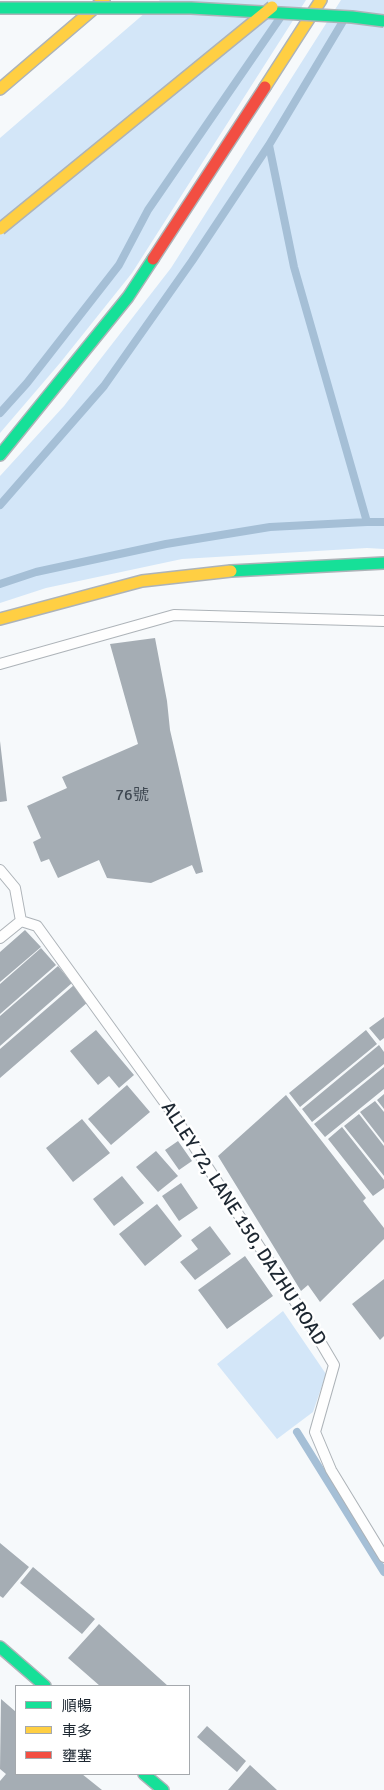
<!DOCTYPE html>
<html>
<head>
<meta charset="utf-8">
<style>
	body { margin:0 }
	#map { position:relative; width:384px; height:1790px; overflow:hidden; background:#f6f9fb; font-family:Signika,"Noto Sans TC",sans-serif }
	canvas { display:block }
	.legend { position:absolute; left:15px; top:1685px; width:175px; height:90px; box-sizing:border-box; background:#fff; border:1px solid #a5a9ad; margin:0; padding:6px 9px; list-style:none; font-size:15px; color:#1d2731 }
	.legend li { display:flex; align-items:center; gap:10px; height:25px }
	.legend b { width:25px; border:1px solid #a5a9ad }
</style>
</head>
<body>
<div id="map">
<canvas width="384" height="1790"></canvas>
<ul class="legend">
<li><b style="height:6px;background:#16e098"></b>順暢</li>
<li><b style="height:6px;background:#ffcf43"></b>車多</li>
<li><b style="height:6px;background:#f24e42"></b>壅塞</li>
</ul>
</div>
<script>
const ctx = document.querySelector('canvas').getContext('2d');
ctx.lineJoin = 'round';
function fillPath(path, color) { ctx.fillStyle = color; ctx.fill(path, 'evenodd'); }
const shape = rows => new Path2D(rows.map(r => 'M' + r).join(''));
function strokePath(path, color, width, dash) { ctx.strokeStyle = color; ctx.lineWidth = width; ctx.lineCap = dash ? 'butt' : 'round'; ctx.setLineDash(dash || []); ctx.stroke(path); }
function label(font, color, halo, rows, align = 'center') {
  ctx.font = font + ' Signika,"Noto Sans TC",sans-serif'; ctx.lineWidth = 5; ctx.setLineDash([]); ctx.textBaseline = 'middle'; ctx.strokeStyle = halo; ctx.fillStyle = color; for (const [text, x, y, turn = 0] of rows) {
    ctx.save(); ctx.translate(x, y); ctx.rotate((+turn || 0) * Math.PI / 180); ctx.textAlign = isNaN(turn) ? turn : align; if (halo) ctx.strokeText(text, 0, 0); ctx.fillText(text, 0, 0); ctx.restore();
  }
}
fillPath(shape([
	[160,0,306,0,132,273,60,363,0,433,0,138],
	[341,0,384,0,384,549,367,548,182,559,46,588,0,603,0,476,64,406,171,268],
	[283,1311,326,1374,313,1412,277,1439,217,1364]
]), '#d3e6f8');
strokePath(shape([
	[269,145,342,23],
	[0,413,27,383,119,265,148,210,280,18],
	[0,505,104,386,192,261,269,145,294,267,367,522,384,522],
	[0,584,36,572,166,544,270,527,367,522],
	[297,1432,384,1572]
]), '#a5bfd6', 8);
fillPath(shape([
	[155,638,167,701,170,730,203,872,196,874,192,865,151,883,107,878,99,860,58,878,49,859,41,862,33,842,41,838,27,806,67,788,62,777,138,744,110,644],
	[0,741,7,801,0,802],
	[25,930,41,947,0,982,0,952],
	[41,948,56,965,0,1014,0,984],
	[58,966,72,983,0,1046,0,1016],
	[74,985,88,1002,0,1078,0,1049],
	[384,1017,384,1038,380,1041,369,1028],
	[96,1030,134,1075,119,1088,109,1076,98,1085,70,1051],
	[366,1030,377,1044,300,1107,289,1093],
	[379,1045,384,1052,384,1064,312,1122,302,1109],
	[384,1067,384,1089,325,1137,314,1124],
	[127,1085,150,1112,111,1145,88,1119],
	[384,1094,384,1109,377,1100],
	[286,1095,366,1198,363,1201,384,1228,384,1239,320,1302,308,1285,301,1291,218,1156],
	[375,1101,384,1112,384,1143,360,1112],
	[359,1114,384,1146,384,1176,344,1126],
	[82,1119,110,1153,73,1182,46,1148],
	[342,1127,384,1180,384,1188,373,1196,328,1139],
	[178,1141,192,1161,179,1170,165,1150],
	[156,1151,178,1176,158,1192,136,1167],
	[122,1176,144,1203,114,1226,93,1199],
	[181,1183,198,1208,179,1221,162,1196],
	[157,1204,182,1236,145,1266,119,1234],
	[210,1226,231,1254,195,1280,180,1262,198,1249,191,1240],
	[245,1256,273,1296,227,1329,198,1290],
	[384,1279,384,1336,380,1340,352,1304],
	[0,1543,29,1567,3,1598,0,1596],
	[33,1567,95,1619,82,1634,20,1583],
	[99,1624,168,1686,100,1686,68,1658],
	[1,1699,16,1712,16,1774,82,1774,102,1790,0,1790,0,1781,6,1774,0,1769],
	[207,1726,246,1761,237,1772,197,1737],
	[250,1765,277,1790,228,1790]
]), '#a5adb4');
const lane = shape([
	[0,664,174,615,384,621],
	[0,870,15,888,21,921],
	[21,921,37,926,173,1114,311,1326,334,1365,315,1432,331,1470,384,1557],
	[0,938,21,921]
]);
const fast = shape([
	[0,455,128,297,153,259],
	[231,571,384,563],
	[0,1647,45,1686],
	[144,1774,163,1790]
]);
const slow = shape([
	[265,87,321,0],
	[0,89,104,0],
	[0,619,142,581,231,571]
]);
const jam = shape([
	[153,259,265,87]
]);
strokePath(lane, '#adb3b8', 12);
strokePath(fast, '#adb3b8', 14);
strokePath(slow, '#adb3b8', 14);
strokePath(jam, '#adb3b8', 14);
strokePath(lane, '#fefefe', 10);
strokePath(fast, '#16e098', 11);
strokePath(slow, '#ffcf43', 11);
strokePath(jam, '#f24e42', 11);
const fastBridge = shape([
	[0,8,191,8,352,17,384,21]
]);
const slowBridge = shape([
	[0,229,272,7]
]);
strokePath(fastBridge, '#adb3b8', 14, []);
strokePath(slowBridge, '#adb3b8', 14, []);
strokePath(fastBridge, '#16e098', 11);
strokePath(slowBridge, '#ffcf43', 11);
label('16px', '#3f4852', null, [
	["76號",132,796]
]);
label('19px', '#1d2731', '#fff', [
	["ALLEY 72, LANE 150, DAZHU ROAD",243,1224,57]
]);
</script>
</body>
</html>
